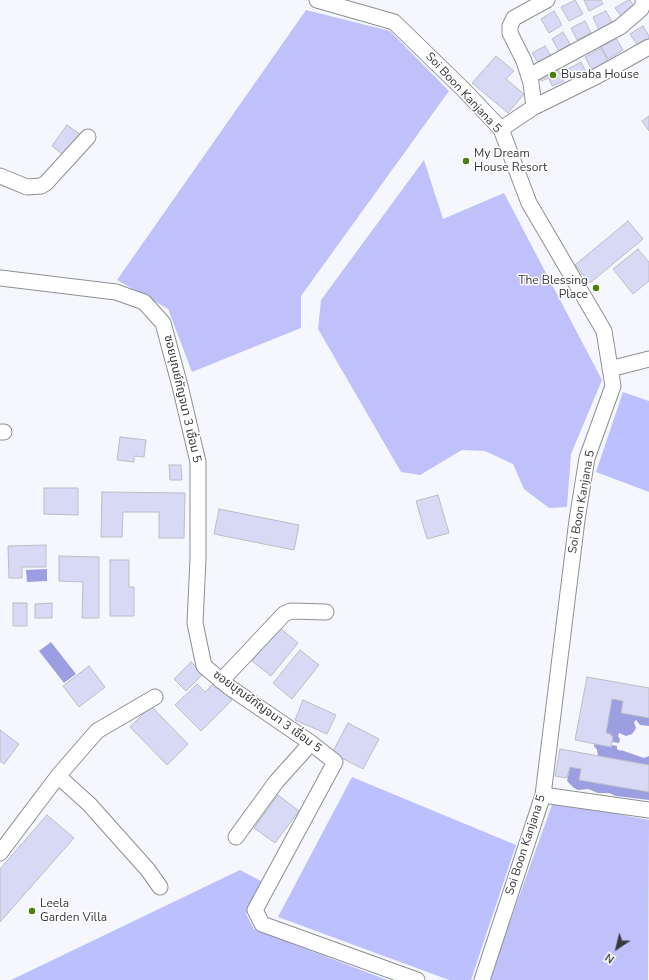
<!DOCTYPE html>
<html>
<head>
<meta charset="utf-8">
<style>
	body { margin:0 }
	#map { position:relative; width:649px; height:980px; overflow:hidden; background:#f6f7fe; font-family:"Nunito Sans",sans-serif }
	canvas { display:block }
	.north { position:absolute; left:597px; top:928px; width:40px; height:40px; -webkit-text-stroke:3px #fff; paint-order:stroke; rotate:215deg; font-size:11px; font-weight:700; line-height:16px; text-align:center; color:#38383b }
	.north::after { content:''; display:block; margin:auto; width:14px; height:18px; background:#38383b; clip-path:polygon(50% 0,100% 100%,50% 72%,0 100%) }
</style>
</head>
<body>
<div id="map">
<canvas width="649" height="980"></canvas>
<div class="north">N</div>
</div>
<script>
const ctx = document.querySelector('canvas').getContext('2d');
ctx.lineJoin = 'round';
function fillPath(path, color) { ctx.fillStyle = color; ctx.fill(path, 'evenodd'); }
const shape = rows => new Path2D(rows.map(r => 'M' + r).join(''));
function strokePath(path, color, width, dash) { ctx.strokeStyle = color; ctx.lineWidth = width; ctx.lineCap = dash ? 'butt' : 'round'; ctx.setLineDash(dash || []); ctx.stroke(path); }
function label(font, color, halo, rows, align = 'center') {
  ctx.font = font + ' "Nunito Sans","Noto Sans Thai",sans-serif'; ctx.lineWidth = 3; ctx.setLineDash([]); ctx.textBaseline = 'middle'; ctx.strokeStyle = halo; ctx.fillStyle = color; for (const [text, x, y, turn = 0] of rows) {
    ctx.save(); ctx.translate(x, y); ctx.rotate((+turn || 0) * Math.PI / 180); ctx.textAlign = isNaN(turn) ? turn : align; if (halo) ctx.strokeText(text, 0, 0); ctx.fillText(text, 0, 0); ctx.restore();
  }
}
fillPath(shape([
	[623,392,649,401,649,492,596,472],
	[352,777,516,845,471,980,449,980,278,917],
	[240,870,263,882,246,914,254,929,387,980,11,980]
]), '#bcc0fe');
fillPath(shape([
	[306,10,390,31,449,91,301,296,301,328,192,372,168,309,117,280],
	[424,160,443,219,504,193,602,380,571,454,567,507,549,508,524,489,513,464,485,451,462,450,420,475,401,472,318,329,321,300],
	[553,802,649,820,648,980,489,980]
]), '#bfc2fa');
fillPath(shape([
	[47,569,47,581,27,582,26,570],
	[51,642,76,674,64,683,39,651],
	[612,699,623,701,649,718,649,726,640,725,636,720,634,722,636,728,635,730,632,734,626,736,619,733,618,736,620,739,619,743,612,742,613,737,606,733],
	[594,744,611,747,612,745,617,746,617,749,620,751,621,750,644,758,649,756,649,765,598,756,597,750,594,746],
	[570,767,581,769,579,780,649,792,649,800,616,796,609,793,598,793,588,789,578,790,574,788,567,781]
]), '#9b9fe2');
const building = shape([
	[575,0,583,14,569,21,561,7,575,0],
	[584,0,601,0,603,4,589,11,584,0],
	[628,0,630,0,638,12,624,20,615,8,628,0],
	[554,11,562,25,549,33,541,19,554,11],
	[606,11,613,24,599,30,593,17,606,11],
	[585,21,591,33,577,40,571,28,585,21],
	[643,26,649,36,649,38,638,46,630,34,643,26],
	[563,32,570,44,559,51,552,39,563,32],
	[616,38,623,50,608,59,601,46,616,38],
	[545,46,551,56,539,64,532,53,545,46],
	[601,48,610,65,594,74,585,57,601,48],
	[496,56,514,71,506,79,524,94,508,113,472,83,496,56],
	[581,62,587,74,573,82,566,70,581,62],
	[557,67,564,81,552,86,549,78,541,81,539,75,557,67],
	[649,116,649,131,642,121,649,116],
	[67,125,81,135,65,156,52,146,67,125],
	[628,221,643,239,590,283,575,265,628,221],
	[638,249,649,262,649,281,633,294,613,269,638,249],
	[120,437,146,440,144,457,134,456,134,462,117,460,120,437],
	[169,465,181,465,182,480,170,480,169,465],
	[44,488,78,488,78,515,44,514,44,488],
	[102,492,185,493,184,538,159,538,159,512,123,512,122,537,101,537,102,492],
	[438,495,449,533,427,539,416,501,438,495],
	[219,509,299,525,294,550,214,534,219,509],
	[46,545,46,567,22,567,22,578,9,578,8,546,46,545],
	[59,556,99,557,99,618,82,618,83,582,59,581,59,556],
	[110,560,129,560,129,587,134,587,134,616,110,616,110,560],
	[13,603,27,603,27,626,13,626,13,603],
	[52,603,52,618,35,618,35,604,52,603],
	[279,627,298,643,271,676,252,661,279,627],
	[300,650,319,665,292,699,273,683,300,650],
	[191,662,203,674,186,691,174,679,191,662],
	[89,666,105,687,79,707,63,686,89,666],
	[587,677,649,688,649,718,621,713,623,701,612,699,606,733,611,734,611,736,613,736,611,747,575,740,587,677],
	[215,682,232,700,201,731,175,705,197,684,205,692,215,682],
	[303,700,336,715,327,734,295,720,303,700],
	[151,706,188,744,167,765,130,727,151,706],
	[348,723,379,739,363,769,332,753,348,723],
	[0,730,19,744,4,764,0,761,0,730],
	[560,749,649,765,649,792,579,780,581,769,570,767,567,778,555,776,560,749],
	[278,795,299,811,275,843,254,828,278,795],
	[47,815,74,838,0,922,0,869,47,815]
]);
fillPath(building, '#d7d9f5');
strokePath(building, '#bcbdc3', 1);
const street = shape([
	[317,0,394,22,463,89,501,129,529,203,604,331,613,386,587,458,577,520,543,795,482,980],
	[529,76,620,27,641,9,644,2,643,0],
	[534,107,531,83,524,61,510,33,510,26,514,18,547,0],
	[501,129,534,107,597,76,649,47],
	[0,176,27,187,41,186,46,183,88,137],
	[0,278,116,292,144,302,163,323,180,386,198,462,198,559,195,623,204,666,229,687,311,743,335,762,255,910,262,924,417,980],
	[610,369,649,359],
	[0,432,4,432],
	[221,681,284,614,291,611,326,612],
	[58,776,89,804,148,870,160,887],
	[543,795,649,810],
	[236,837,276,782,311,743],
	[0,853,58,776,97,731,155,697]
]);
strokePath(street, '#8e8f95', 17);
strokePath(street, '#fff', 15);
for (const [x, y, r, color] of [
	[553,75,4,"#4e7e0b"],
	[466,161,4,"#4e7e0b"],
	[596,288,4,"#4e7e0b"],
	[32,911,4,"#4e7e0b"]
]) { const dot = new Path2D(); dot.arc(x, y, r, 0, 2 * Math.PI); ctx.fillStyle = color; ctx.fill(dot); strokePath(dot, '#fff', 1.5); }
label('12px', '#38383b', '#fff', [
	["Busaba House",561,75],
	["My Dream",474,154],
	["House Resort",474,168],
	["The Blessing",588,281,"right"],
	["Place",588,295,"right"],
	["Leela",40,904],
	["Garden Villa",40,918]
], 'left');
label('12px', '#38383b', '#fff', [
	["Soi Boon Kanjana 5",463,93,47],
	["ซอยบุณย์กัญจนา 3 เชื่อม 5",182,399,77],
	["Soi Boon Kanjana 5",582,502,-80],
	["ซอยบุณย์กัญจนา 3 เชื่อม 5",267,712,36],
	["Soi Boon Kanjana 5",526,845,-72]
]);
</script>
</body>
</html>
